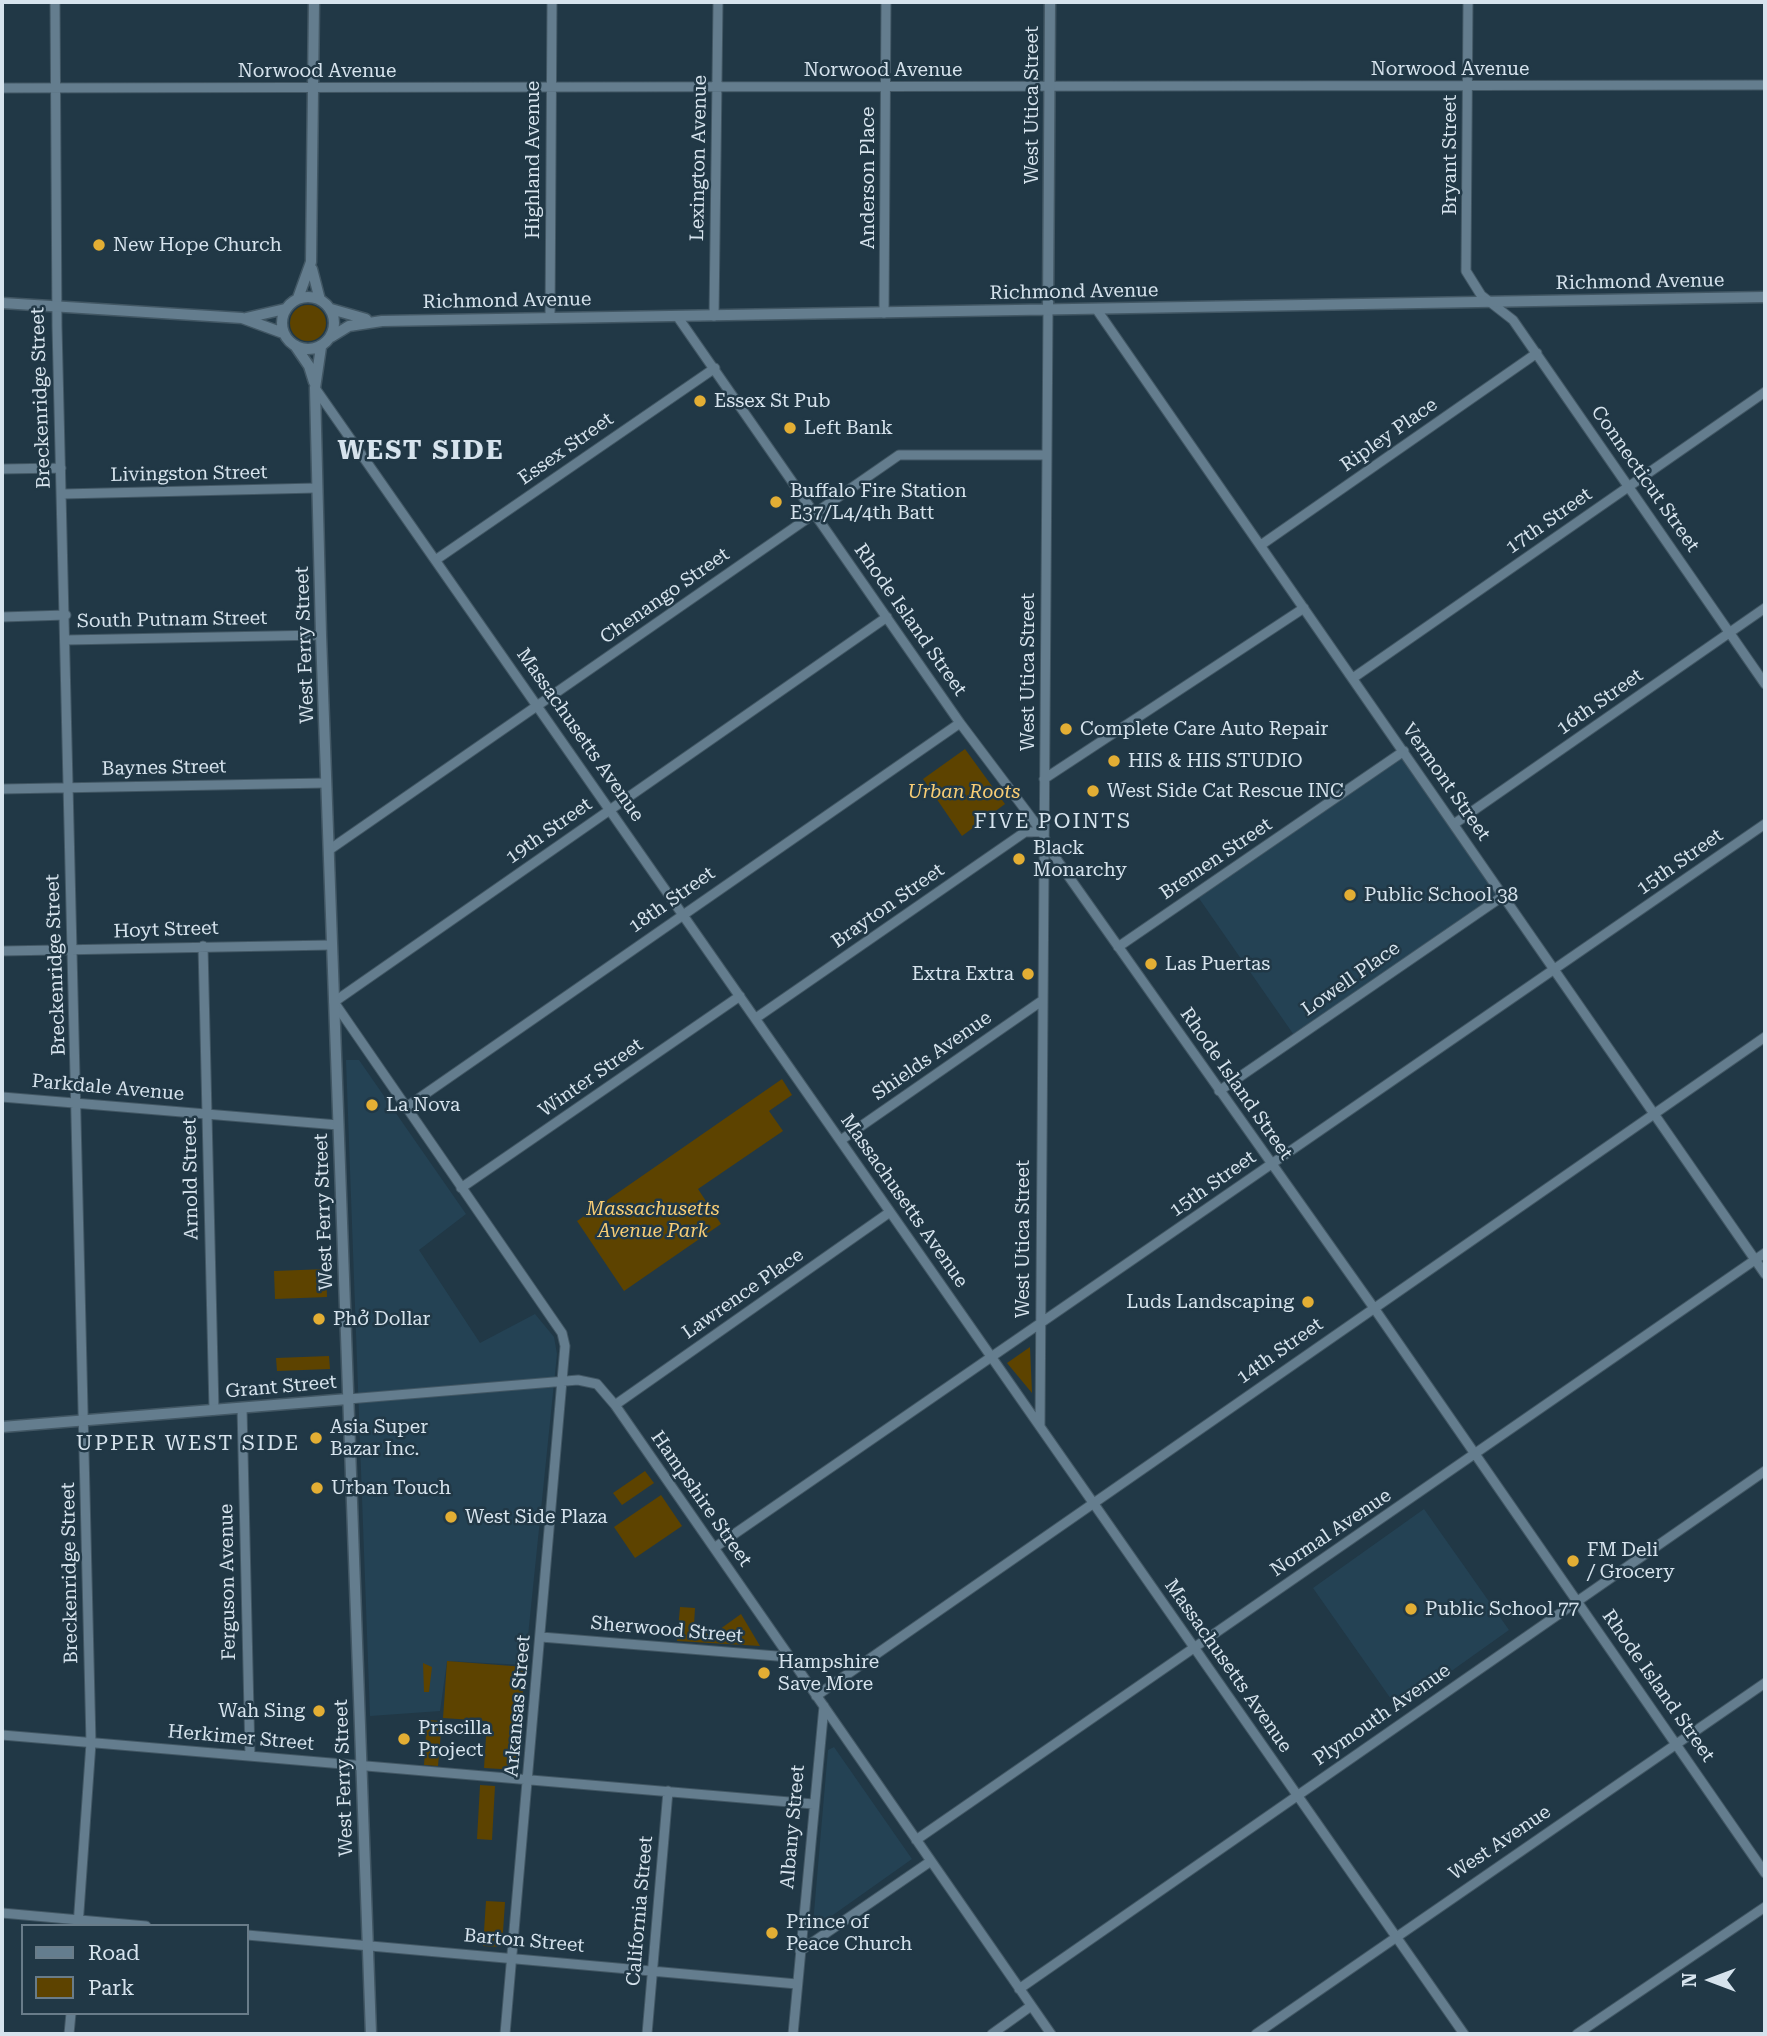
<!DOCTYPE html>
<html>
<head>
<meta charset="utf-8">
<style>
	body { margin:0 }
	#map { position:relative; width:1767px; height:2036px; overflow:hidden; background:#213846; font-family:"Roboto Serif",serif }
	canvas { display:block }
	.frame { position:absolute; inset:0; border:4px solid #d6e3ed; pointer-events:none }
	.legend { position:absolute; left:21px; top:1924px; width:228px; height:91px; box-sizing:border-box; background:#213846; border:2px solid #697c89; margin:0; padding:9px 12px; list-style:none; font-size:21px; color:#d6e3ed }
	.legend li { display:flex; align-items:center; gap:14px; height:35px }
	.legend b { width:35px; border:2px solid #697c89 }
	.north { position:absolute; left:1676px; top:1945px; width:70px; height:70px; -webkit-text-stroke:5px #213846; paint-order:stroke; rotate:270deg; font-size:19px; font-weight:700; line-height:28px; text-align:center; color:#d6e3ed }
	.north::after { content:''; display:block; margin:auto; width:24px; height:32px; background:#d6e3ed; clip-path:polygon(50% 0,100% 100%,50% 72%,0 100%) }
</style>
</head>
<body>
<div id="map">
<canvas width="1767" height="2036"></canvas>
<div class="frame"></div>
<ul class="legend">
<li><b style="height:9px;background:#647d8e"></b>Road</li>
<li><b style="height:19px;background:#5d4300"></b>Park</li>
</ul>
<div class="north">N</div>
</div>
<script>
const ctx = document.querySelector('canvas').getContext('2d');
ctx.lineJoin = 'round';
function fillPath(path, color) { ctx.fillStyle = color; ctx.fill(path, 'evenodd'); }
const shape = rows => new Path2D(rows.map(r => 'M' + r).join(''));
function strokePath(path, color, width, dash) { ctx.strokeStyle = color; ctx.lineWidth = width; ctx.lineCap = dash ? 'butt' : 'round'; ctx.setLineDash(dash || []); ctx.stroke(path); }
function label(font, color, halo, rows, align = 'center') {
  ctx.font = font + ' "Roboto Serif",serif'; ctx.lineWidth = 5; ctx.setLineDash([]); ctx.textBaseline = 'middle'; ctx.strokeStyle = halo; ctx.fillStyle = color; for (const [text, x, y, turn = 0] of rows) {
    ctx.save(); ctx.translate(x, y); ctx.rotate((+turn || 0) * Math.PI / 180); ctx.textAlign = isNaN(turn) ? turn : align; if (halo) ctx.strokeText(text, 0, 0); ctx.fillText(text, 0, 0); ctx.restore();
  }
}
fillPath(shape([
	[1404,751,1503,896,1296,1038,1196,894],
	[346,1060,359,1060,466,1214,419,1250,480,1343,535,1314,554,1337,557,1354,525,1665,447,1661,440,1711,370,1716],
	[1424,1509,1509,1630,1398,1709,1313,1588],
	[834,1747,912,1859,816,1927,813,1924,828,1750]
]), '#244254');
fillPath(shape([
	'290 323a18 18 0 1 1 36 0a18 18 0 1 1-36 0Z',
	[965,749,1005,804,962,836,923,779],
	[782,1079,792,1095,769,1111,783,1131,698,1189,721,1224,624,1291,577,1221],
	[326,1269,327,1297,275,1299,274,1271],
	[1030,1347,1032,1393,1007,1363],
	[329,1356,330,1369,277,1371,276,1358],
	[645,1471,654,1483,622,1505,613,1493],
	[661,1495,682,1526,635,1558,614,1527],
	[680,1607,695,1608,694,1625,703,1626,709,1637,741,1614,760,1646,677,1641],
	[447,1661,525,1667,517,1770,484,1768,487,1721,443,1718],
	[423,1663,432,1667,429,1692,424,1692],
	[427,1720,442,1721,438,1766,424,1765],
	[480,1785,495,1786,492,1840,477,1839],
	[486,1901,505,1902,502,1947,483,1946]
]), '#5d4300');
const minor = shape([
	[55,2,57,326,91,1743,78,1926],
	[1468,2,1466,271,1481,295,1513,320,1765,684],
	[2,88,1765,85],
	[1097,310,1765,1274],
	[884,313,886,2],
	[677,316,960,723,1042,832,1050,850,1086,901,1374,1308,1765,1873],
	[714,316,718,2],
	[550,318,552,2],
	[315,388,1464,2034],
	[2,469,61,468],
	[62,494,317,488],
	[1261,545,1537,353],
	[437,559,715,368],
	[2,617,66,615],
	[66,640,321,635],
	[1353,678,1765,392],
	[1044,779,1304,608],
	[2,789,326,783],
	[1454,824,1765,608],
	[329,850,899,455,1047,455],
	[203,946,214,1410],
	[1118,947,1404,751],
	[2,951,332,945],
	[756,1018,1025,832,1042,832],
	[1219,1091,1503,896],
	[2,1097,338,1125],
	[405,1108,960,723],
	[841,1140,1043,1000],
	[461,1188,740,996],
	[348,1399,578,1380,597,1384,615,1405,1051,2034],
	[615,1405,890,1212],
	[242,1408,250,1756],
	[1040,1425,1048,311],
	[714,1548,1765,824],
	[541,1637,789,1657],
	[816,1696,1765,1037],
	[2,1735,813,1804],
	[916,1840,1765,1253],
	[2,1913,146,1926],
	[247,1935,797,1984],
	[800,1951,931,1861],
	[1019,1989,1765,1471],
	[69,2034,71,2013],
	[505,2034,565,1346,562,1333,334,1002,887,617],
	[647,2034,668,1791],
	[793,2034,824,1706],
	[992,2034,1031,2006],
	[1256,2034,1765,1683],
	[1577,2034,1765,1907]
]);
const tertiary = shape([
	[312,269,320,300],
	'282 323a26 26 0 1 1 52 0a26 26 0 1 1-52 0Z',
	[298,298,311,262,314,2],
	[2,303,242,318,283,333],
	[331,309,366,319],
	[1048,311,1050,2],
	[246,318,285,309],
	[331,337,349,326,382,321,1765,297],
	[296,347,309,366,314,382],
	[321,347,315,388,321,635,371,2034],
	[2,1427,348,1399]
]);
strokePath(minor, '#425764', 11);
strokePath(tertiary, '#425764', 13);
strokePath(minor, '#647d8e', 9);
strokePath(tertiary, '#647d8e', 10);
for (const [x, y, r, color] of [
	[99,245,7,"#e3ae34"],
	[700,401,7,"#e3ae34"],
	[790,428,7,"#e3ae34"],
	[776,502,7,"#e3ae34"],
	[1066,729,7,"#e3ae34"],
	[1114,761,7,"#e3ae34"],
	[1093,791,7,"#e3ae34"],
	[1019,859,7,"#e3ae34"],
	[1350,895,7,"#e3ae34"],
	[1151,964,7,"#e3ae34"],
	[1028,974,7,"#e3ae34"],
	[372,1105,7,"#e3ae34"],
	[1308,1302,7,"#e3ae34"],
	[319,1319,7,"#e3ae34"],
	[316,1438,7,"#e3ae34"],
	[317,1488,7,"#e3ae34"],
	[451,1517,7,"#e3ae34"],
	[1573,1561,7,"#e3ae34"],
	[1411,1609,7,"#e3ae34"],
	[764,1673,7,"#e3ae34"],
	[319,1711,7,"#e3ae34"],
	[404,1739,7,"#e3ae34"],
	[772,1933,7,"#e3ae34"]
]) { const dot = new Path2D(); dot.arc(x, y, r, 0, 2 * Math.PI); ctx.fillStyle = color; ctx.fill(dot); strokePath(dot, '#213846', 2.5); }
label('19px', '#d6e3ed', '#213846', [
	["Norwood Avenue",1450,69],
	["Norwood Avenue",883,70],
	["Norwood Avenue",317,71],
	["West Utica Street",1032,105,-90],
	["Bryant Street",1450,155,-90],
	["Lexington Avenue",699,158,-89],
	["Highland Avenue",533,160,-90],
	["Anderson Place",868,178,-90],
	["Richmond Avenue",1640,282,-1],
	["Richmond Avenue",1074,292,-1],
	["Richmond Avenue",507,301,-1],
	["Breckenridge Street",41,398,-92],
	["Ripley Place",1389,435,-35],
	["Essex Street",566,449,-35],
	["Livingston Street",189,474,-1],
	["Connecticut Street",1645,479,55],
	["17th Street",1549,521,-35],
	["Chenango Street",665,596,-35],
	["South Putnam Street",172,620,-1],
	["Rhode Island Street",910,620,55],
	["West Ferry Street",305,645,-92],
	["West Utica Street",1028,672,-90],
	["16th Street",1600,702,-35],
	["Massachusetts Avenue",580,735,55],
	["Baynes Street",164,768,-1],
	["Vermont Street",1446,782,55],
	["19th Street",549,831,-35],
	["Bremen Street",1216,859,-34],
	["15th Street",1680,862,-35],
	["18th Street",672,900,-35],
	["Brayton Street",888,906,-35],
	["Hoyt Street",166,930,-2],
	["Breckenridge Street",56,965,-92],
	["Lowell Place",1351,979,-35],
	["Shields Avenue",932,1056,-35],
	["Winter Street",591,1078,-35],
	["Rhode Island Street",1236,1084,55],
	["Parkdale Avenue",108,1088,5],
	["Arnold Street",191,1179,-91],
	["15th Street",1213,1184,-35],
	["Massachusetts Avenue",904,1201,55],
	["West Ferry Street",324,1212,-92],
	["West Utica Street",1023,1239,-90],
	["Lawrence Place",743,1294,-35],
	["14th Street",1280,1351,-35],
	["Grant Street",281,1387,-5],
	["Hampshire Street",701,1499,55],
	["Normal Avenue",1331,1533,-34],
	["Breckenridge Street",70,1573,-91],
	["Ferguson Avenue",228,1582,-91],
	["Sherwood Street",667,1630,5],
	["Massachusetts Avenue",1228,1666,55],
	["Rhode Island Street",1658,1686,55],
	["Arkansas Street",518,1706,-85],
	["Plymouth Avenue",1382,1715,-35],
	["Herkimer Street",241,1738,5],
	["West Ferry Street",344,1778,-92],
	["Albany Street",793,1827,-85],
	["West Avenue",1500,1843,-34],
	["California Street",640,1911,-85],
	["Barton Street",524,1941,5]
]);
label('19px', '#d6e3ed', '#213846', [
	["New Hope Church",113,245],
	["Essex St Pub",714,401],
	["Left Bank",804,428],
	["Buffalo Fire Station",790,491],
	["E37/L4/4th Batt",790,513],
	["Complete Care Auto Repair",1080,729],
	["HIS & HIS STUDIO",1128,761],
	["West Side Cat Rescue INC",1107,791],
	["Black",1033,848],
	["Monarchy",1033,870],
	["Public School 38",1364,895],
	["Las Puertas",1165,964],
	["Extra Extra",1014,974,"right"],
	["La Nova",386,1105],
	["Luds Landscaping",1294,1302,"right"],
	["Phở Dollar",333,1319],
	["Asia Super",330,1427],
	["Bazar Inc.",330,1449],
	["Urban Touch",331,1488],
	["West Side Plaza",465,1517],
	["FM Deli",1587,1550],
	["/ Grocery",1587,1572],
	["Public School 77",1425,1609],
	["Hampshire",778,1662],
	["Save More",778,1684],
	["Wah Sing",305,1711,"right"],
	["Priscilla",418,1728],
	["Project",418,1750],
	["Prince of",786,1922],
	["Peace Church",786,1944]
], 'left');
label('italic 19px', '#f8cd75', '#213846', [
	["Urban Roots",964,792],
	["Massachusetts",653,1209],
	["Avenue Park",653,1231]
]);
ctx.letterSpacing = '2px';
label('21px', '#d6e3ed', '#213846', [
	["FIVE POINTS",1053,822],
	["UPPER WEST SIDE",188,1444]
]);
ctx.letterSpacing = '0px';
ctx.letterSpacing = '2px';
label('bold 26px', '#d6e3ed', '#213846', [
	["WEST SIDE",421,451]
]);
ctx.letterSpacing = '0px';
</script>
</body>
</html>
